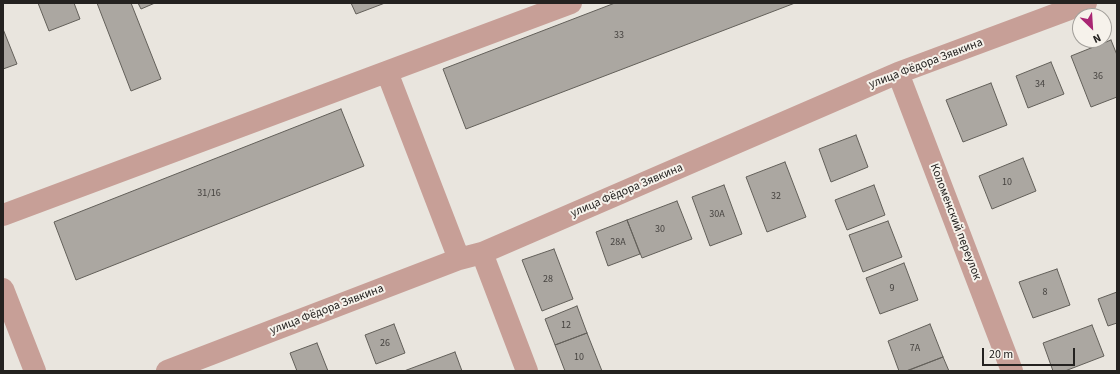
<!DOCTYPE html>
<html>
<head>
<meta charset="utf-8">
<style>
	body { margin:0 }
	#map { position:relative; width:1120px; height:374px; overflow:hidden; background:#e9e5de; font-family:"Source Sans 3",sans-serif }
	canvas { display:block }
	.frame { position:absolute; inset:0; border:4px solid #242220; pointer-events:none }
	.north { position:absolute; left:1072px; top:8px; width:40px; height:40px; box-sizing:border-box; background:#f6f2eb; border:1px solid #a29f9a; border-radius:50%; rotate:155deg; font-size:11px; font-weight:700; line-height:16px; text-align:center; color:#242220 }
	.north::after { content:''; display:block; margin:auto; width:14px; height:18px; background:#a92673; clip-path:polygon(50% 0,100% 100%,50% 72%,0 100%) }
	.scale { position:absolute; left:982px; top:348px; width:93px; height:18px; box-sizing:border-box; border:2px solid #242220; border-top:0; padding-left:5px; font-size:12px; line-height:14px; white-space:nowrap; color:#242220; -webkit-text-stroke:3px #f6f2eb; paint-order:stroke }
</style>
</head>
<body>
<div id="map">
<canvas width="1120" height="374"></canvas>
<div class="frame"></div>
<div class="north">N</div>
<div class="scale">20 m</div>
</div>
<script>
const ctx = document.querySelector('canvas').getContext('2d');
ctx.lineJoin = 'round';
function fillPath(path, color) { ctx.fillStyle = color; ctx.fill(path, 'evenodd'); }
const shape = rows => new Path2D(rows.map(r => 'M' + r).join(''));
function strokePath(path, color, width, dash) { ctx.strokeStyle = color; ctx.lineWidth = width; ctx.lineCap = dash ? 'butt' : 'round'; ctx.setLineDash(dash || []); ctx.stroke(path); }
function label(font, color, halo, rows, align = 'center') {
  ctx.font = font + ' "Source Sans 3",sans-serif'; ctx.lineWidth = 4; ctx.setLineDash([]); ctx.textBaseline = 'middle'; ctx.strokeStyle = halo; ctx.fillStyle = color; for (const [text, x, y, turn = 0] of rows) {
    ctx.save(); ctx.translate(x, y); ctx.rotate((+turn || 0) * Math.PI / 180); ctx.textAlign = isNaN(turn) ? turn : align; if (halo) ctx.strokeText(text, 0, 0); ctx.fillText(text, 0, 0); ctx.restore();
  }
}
const building = shape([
	[38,3,74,3,80,19,49,31,38,3],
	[97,3,131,3,161,79,131,91,97,3],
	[138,3,155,3,141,9,138,3],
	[351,3,385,3,356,14,351,3],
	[615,3,795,3,466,129,443,69,615,3],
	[3,29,17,64,3,69,3,29],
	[1111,40,1117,55,1117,97,1091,107,1071,56,1111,40],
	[1051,62,1064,94,1028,108,1016,76,1051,62],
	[991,83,1007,125,963,142,946,100,991,83],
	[341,109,364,166,76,280,54,222,341,109],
	[856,135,868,167,831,182,819,149,856,135],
	[1023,158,1036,191,992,209,979,176,1023,158],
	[785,162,806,217,767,232,746,177,785,162],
	[724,185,742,234,710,246,692,197,724,185],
	[874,185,885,215,847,230,835,200,874,185],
	[677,201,692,239,642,258,627,220,677,201],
	[627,220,640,254,608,266,596,232,627,220],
	[888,221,902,257,863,272,849,235,888,221],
	[554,249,573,299,542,311,522,260,554,249],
	[904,263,918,300,880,314,866,278,904,263],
	[1057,269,1070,305,1033,318,1019,282,1057,269],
	[1117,292,1117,323,1108,326,1098,299,1117,292],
	[577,306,587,333,555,345,545,319,577,306],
	[394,324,405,353,376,364,365,335,394,324],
	[930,324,943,357,906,371,899,371,888,341,930,324],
	[1092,325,1104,356,1065,371,1053,371,1043,343,1092,325],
	[587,333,602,371,565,371,555,345,587,333],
	[317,343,328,371,297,371,290,353,317,343],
	[455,352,462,371,404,371,455,352],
	[943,357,949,371,907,371,943,357]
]);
fillPath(building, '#aba7a1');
strokePath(building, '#625f59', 1);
strokePath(shape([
	[387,72,459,259],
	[898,73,1012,371],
	[3,215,571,3],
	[482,253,527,371],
	[3,289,35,371],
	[167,371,459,259,482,253,898,73,1086,3]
]), '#c79f97', 22);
label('10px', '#464340', null, [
	["33",619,36],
	["36",1098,77],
	["34",1040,85],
	["10",1007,183],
	["31/16",209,194],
	["32",776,197],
	["30А",717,215],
	["30",660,230],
	["28А",618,243],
	["28",548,280],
	["9",892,289],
	["8",1045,293],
	["12",566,326],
	["26",385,344],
	["7А",915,349],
	["10",579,358]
]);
label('12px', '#242220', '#f6f2eb', [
	["улица Фёдора Зявкина",926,64,-21],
	["улица Фёдора Зявкина",627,191,-23],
	["Коломенский переулок",955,222,69],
	["улица Фёдора Зявкина",327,310,-21]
]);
</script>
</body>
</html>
